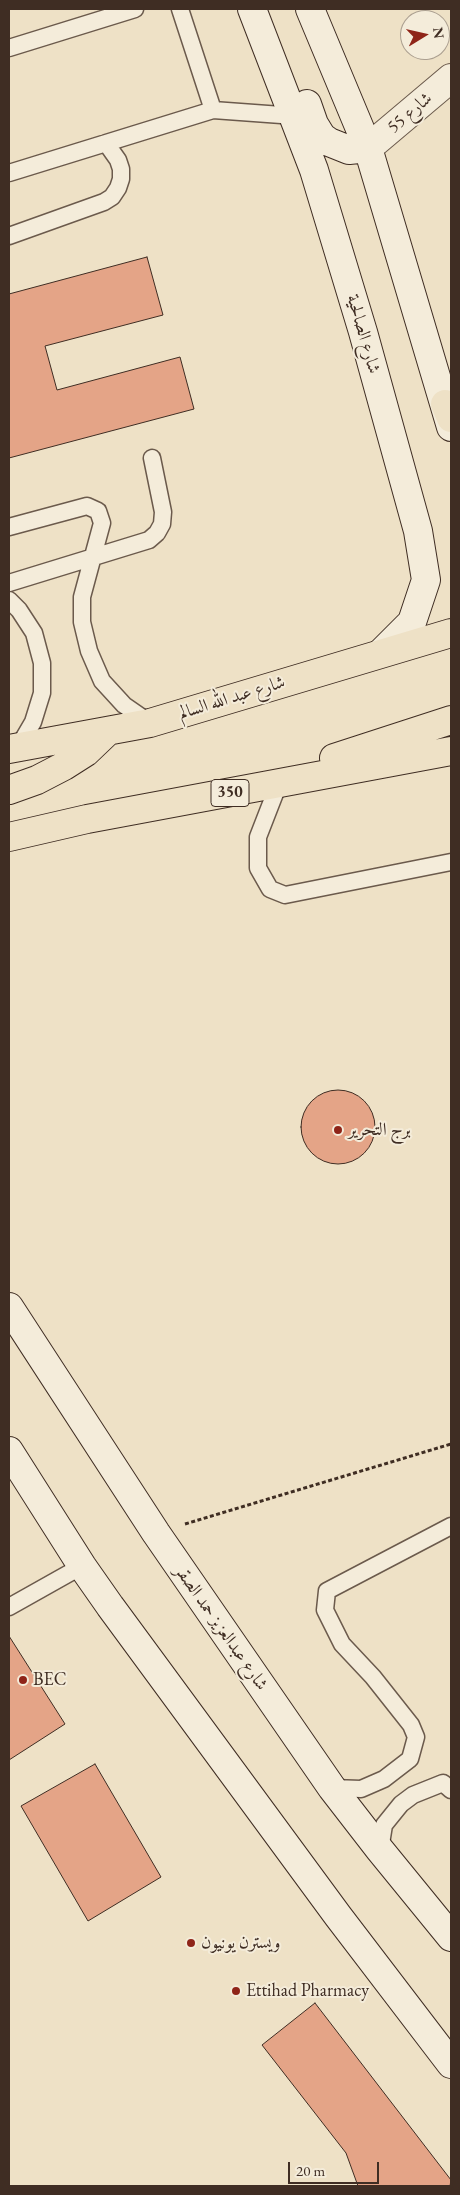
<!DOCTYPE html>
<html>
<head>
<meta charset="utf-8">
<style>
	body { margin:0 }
	#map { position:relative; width:460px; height:2195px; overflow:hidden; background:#eee1c6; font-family:"EB Garamond",serif }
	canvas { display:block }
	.frame { position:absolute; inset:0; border:10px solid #3f2d23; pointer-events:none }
	.north { position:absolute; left:400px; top:10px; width:50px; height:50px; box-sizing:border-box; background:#f4ecda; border:1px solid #aca091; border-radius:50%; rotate:81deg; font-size:14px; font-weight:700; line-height:20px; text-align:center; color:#3f2d23 }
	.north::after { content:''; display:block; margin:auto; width:18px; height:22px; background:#8f2418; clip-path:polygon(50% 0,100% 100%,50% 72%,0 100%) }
	.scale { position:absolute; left:288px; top:2162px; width:91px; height:22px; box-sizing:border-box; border:2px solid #3f2d23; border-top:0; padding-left:6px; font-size:15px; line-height:18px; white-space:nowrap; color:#3f2d23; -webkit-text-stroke:4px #f4ecda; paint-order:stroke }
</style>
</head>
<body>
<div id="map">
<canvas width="460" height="2195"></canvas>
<div class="frame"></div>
<div class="north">N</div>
<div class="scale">20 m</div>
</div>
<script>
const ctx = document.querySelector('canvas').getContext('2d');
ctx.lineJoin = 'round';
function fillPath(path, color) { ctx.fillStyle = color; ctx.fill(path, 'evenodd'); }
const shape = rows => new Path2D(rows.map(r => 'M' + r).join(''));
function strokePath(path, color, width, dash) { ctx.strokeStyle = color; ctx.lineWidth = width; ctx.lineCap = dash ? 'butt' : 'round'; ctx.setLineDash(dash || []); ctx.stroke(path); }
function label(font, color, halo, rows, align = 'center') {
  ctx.font = font + ' "EB Garamond",Amiri,serif'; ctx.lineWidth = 4; ctx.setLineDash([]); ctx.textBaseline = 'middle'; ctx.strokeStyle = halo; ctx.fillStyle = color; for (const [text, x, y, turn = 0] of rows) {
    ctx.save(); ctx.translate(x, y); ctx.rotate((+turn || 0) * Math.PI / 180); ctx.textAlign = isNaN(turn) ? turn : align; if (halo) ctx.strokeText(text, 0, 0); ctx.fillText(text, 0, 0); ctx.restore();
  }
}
const building = shape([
	[147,257,163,315,45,346,57,390,180,357,194,409,9,458,9,294,147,257],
	'301 1127a37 37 0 1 1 74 0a37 37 0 1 1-74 0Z',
	[9,1636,65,1724,9,1760,9,1636],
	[95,1764,161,1877,88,1921,21,1806,95,1764],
	[315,2003,451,2180,450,2186,358,2186,346,2153,262,2045,315,2003]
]);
fillPath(building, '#e4a487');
strokePath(building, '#3f2d23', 1);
const lane = shape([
	[180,9,213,110],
	[9,48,135,9],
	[9,173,213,110,295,116],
	[9,236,104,202,112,197,118,188,121,179,121,169,118,160,106,143],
	[9,527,87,506,98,511,102,523,82,597,82,622,89,651,102,681,124,705,150,723],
	[9,583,149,540,157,533,162,524,163,512,152,458],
	[9,600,19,610,34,633,42,663,42,693,33,722,19,746],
	[279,783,258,837,258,868,270,889,285,895,451,862],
	[9,1607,82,1566],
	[332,1788,361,1789,384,1779,410,1759,416,1737,411,1725,373,1677,342,1644,325,1610,327,1591,451,1526],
	[380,1850,384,1825,401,1804,413,1795,443,1783,451,1790]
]);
const street = shape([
	[368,148,451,78]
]);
const secondary = shape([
	[252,9,314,170,363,332,418,531,426,580,412,622,381,653],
	[310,9,368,148,451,427],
	[307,104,314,124,322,137,329,142,349,150,368,148],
	[9,1307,156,1533,332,1788,380,1850,451,1937],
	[9,1451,82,1566,110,1606,338,1916,451,2064]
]);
const primary = shape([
	[445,404,451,418],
	[9,749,150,723,451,633],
	[334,758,451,720],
	[9,790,37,780,64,766,86,752,108,731],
	[9,837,87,819,451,751]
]);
strokePath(lane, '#6b5a4c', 19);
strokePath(street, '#6b5a4c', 30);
strokePath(secondary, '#3f2d23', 30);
strokePath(primary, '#3f2d23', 30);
strokePath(shape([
	[185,1524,451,1444]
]), '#3f2d23', 3, [4, 2.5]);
strokePath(lane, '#f4ecda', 16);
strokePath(street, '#f4ecda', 28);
strokePath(secondary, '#f4ecda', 28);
strokePath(primary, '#eee1c6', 28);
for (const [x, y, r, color] of [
	[338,1130,5,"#8f2418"],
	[23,1680,5,"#8f2418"],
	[191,1943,5,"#8f2418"],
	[236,1991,5,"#8f2418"]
]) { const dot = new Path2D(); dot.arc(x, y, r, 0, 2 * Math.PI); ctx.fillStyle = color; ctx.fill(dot); strokePath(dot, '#f4ecda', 2); }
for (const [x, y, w] of [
	[230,793,38]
]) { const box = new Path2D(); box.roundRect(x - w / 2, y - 13.5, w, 27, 4); ctx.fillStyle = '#f4ecda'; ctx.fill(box); strokePath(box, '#3f2d23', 1); }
label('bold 16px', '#3f2d23', null, [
	["350",230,793]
]);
label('18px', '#3f2d23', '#f4ecda', [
	["شارع 55",410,113,-40],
	["شارع الصالحية",363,334,74],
	["شارع عبد الله السالم",232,698,-17],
	["شارع عبدالعزيز حمد الصقر",221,1628,55]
]);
label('18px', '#3f2d23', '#f4ecda', [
	["برج التحرير",348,1130],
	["BEC",33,1680],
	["ويسترن يونيون",201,1943],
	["Ettihad Pharmacy",246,1991]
], 'left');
</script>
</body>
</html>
